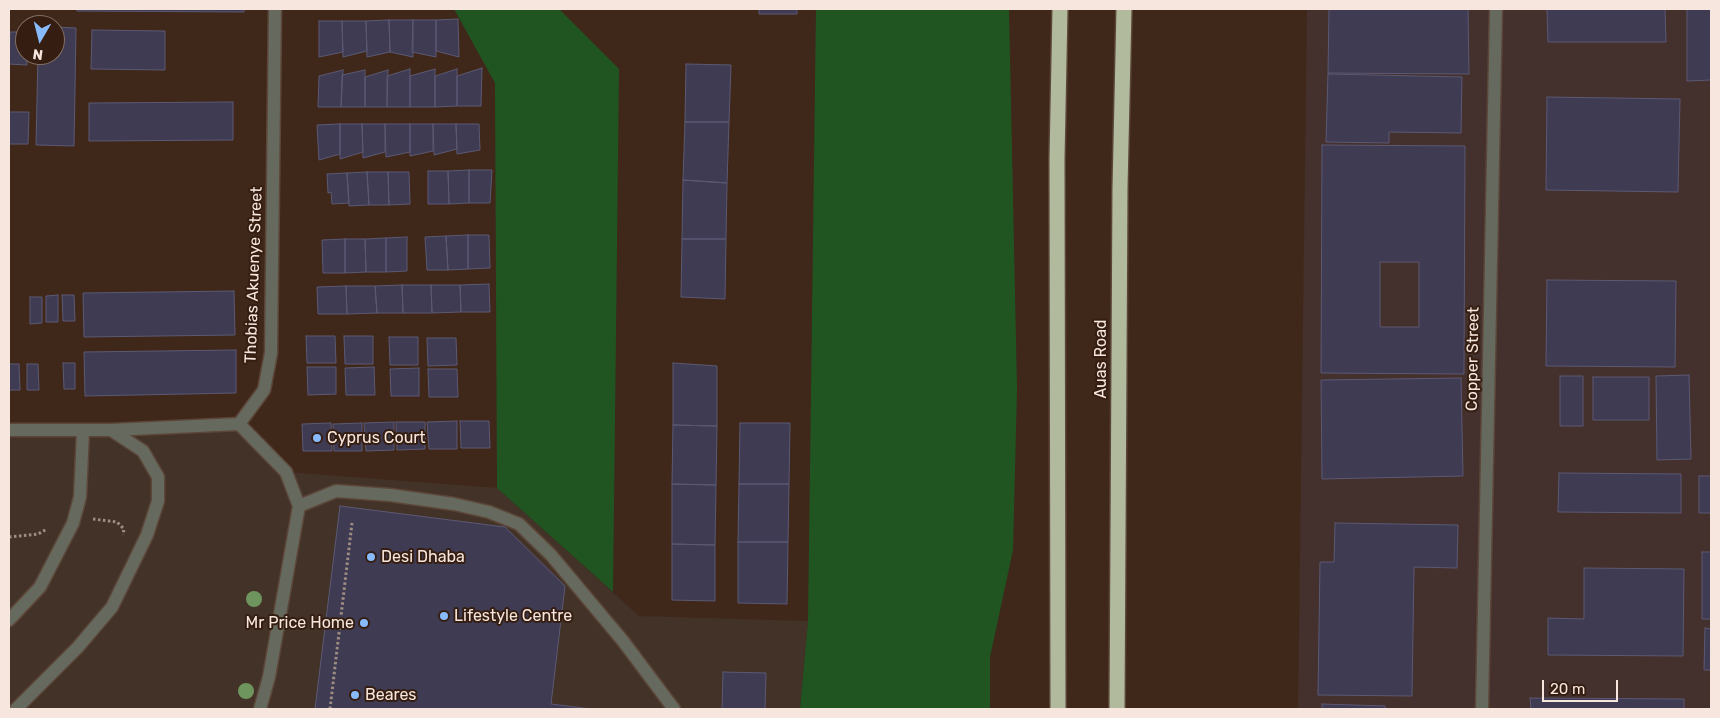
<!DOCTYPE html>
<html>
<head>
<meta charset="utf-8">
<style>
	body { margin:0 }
	#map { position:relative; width:1720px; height:718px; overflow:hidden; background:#3f281a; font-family:Rubik,sans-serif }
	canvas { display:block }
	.frame { position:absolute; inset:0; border:10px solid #f6e6dd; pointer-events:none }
	.north { position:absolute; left:15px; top:15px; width:50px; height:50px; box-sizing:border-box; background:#351e11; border:1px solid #826e63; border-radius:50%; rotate:188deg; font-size:14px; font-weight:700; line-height:20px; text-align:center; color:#f6e6dd }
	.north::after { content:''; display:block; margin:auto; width:18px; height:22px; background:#87bbfb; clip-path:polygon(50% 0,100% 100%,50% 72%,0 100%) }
	.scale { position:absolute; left:1542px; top:680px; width:76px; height:22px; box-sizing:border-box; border:2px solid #f6e6dd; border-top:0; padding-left:6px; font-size:15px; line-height:18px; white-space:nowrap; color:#f6e6dd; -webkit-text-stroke:4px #351e11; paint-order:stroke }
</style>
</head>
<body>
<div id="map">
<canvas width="1720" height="718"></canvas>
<div class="frame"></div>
<div class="north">N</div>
<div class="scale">20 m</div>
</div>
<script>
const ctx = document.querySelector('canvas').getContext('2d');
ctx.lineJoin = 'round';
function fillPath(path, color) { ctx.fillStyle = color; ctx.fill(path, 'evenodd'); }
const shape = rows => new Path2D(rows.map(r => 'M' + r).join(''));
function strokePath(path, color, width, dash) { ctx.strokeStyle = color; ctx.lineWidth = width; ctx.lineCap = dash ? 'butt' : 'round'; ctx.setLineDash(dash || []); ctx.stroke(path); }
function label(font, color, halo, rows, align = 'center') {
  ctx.font = font + ' Rubik,sans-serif'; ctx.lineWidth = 4; ctx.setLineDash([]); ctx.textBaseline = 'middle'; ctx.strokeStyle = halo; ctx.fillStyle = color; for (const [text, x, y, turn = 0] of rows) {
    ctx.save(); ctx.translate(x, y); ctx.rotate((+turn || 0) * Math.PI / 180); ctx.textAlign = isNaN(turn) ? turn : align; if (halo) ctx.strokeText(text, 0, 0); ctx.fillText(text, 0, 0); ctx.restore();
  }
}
fillPath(shape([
	[239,424,286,472,497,488,639,616,808,621,800,709,9,709,9,426]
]), '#423227');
fillPath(shape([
	[1307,9,1711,9,1711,709,1298,709]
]), '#44302c');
fillPath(shape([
	[454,9,559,9,619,69,613,592,497,488,495,83],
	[816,9,1009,9,1017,389,1013,550,990,657,990,709,800,709,808,621]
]), '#205522');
const building = shape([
	[77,9,244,9,244,12,77,11,77,9],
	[759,9,797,9,797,14,759,14,759,9],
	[1329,9,1468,9,1469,74,1328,73,1329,9],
	[1547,9,1665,9,1666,42,1548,42,1547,9],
	[1687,9,1711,9,1711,80,1687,81,1687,9],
	[458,19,459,57,436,51,436,20,458,19],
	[389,20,390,52,367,57,366,21,389,20],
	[389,20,413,20,413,57,390,52,389,20],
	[413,20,436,20,436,57,412,52,413,20],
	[319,21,342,21,343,52,319,57,319,21],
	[342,21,366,21,367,51,343,57,342,21],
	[55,27,76,28,74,146,36,145,38,55,55,55,55,27],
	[92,30,165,31,165,70,91,69,92,30],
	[10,32,25,32,25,55,27,55,27,65,9,64,10,32],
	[686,64,731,65,729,122,685,122,686,64],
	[482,68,481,106,457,106,457,76,482,68],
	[410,69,410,107,387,107,387,76,410,69],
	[435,69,435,107,410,107,410,76,435,69],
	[457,69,457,106,435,107,435,76,457,69],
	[343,70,341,107,318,107,319,76,343,70],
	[365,70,365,107,341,107,342,75,365,70],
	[388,70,387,107,365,107,365,77,388,70],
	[1328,74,1462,77,1461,133,1389,132,1389,143,1326,142,1328,74],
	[1547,97,1680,99,1678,192,1546,190,1547,97],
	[233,102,233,140,89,141,89,103,233,102],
	[9,112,29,112,28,144,9,144,9,112],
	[685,122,729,122,727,183,683,180,685,122],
	[340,124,340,154,319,160,317,125,340,124],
	[340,124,362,124,363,152,340,159,340,124],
	[362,124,385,124,385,152,363,158,362,124],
	[385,124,410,124,410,152,386,157,385,124],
	[410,124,433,124,433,151,410,156,410,124],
	[433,124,456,124,457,149,434,155,433,124],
	[456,124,479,124,480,150,457,154,456,124],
	[1322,145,1465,146,1464,374,1321,373,1322,145],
	[1380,262,1419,262,1419,327,1380,327,1380,262],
	[469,170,492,170,490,203,469,203,469,170],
	[469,170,469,203,449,204,448,171,469,170],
	[428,171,448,171,449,204,428,204,428,171],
	[367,172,388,172,389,205,369,205,367,172],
	[367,172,369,205,349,206,347,173,367,172],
	[388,172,409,172,410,204,389,205,388,172],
	[347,173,349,203,332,204,331,192,328,193,327,174,347,173],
	[683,180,727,183,726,239,682,239,683,180],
	[468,235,489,235,490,268,468,269,468,235],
	[468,235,468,269,448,270,446,236,468,235],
	[446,236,448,270,427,270,425,237,446,236],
	[407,237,407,271,386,272,386,238,407,237],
	[386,238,386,272,366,272,365,239,386,238],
	[345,239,345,273,323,273,322,240,345,239],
	[345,239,365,239,366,272,345,273,345,239],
	[682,239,726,239,725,299,681,297,682,239],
	[1547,280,1676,281,1675,367,1546,366,1547,280],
	[489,284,490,312,461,312,460,285,489,284],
	[402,285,403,313,377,313,375,286,402,285],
	[402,285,431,285,432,313,403,313,402,285],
	[431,285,460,285,461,312,432,313,431,285],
	[346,286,375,286,377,313,347,314,346,286],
	[346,286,347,314,318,314,317,287,346,286],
	[234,291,235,335,84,337,83,293,234,291],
	[58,295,58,322,46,322,46,296,58,295],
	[62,295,74,295,75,321,63,321,62,295],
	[30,297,42,297,42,323,30,324,30,297],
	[306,336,335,336,336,363,307,363,306,336],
	[344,336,373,336,373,364,345,364,344,336],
	[389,337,418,337,418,365,390,365,389,337],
	[427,338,456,338,457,365,428,366,427,338],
	[236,350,236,393,85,396,84,352,236,350],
	[63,363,75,363,75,389,64,389,63,363],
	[673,363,717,366,717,426,673,425,673,363],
	[9,364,19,364,20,390,9,390,9,364],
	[27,364,38,364,39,390,27,390,27,364],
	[307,367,336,367,336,394,308,395,307,367],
	[374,367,375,395,346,395,345,368,374,367],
	[419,368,419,396,391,396,390,369,419,368],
	[428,369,457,369,458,397,429,397,428,369],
	[1689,375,1691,459,1657,460,1656,376,1689,375],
	[1560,376,1583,376,1583,426,1560,426,1560,376],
	[1593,377,1649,377,1649,420,1593,420,1593,377],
	[1461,378,1463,476,1322,479,1321,380,1461,378],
	[457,421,457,449,429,449,427,422,457,421],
	[460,421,489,421,490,448,461,448,460,421],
	[394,422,394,450,366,451,364,423,394,422],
	[396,422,425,422,425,449,397,450,396,422],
	[331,423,332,451,303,451,302,424,331,423],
	[362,423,362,451,334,451,333,424,362,423],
	[740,423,790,423,789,484,739,484,740,423],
	[673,425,717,426,716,485,672,484,673,425],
	[1559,473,1681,474,1681,513,1558,512,1559,473],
	[1699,476,1711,476,1711,513,1699,513,1699,476],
	[672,484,716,485,715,545,672,544,672,484],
	[739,484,789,484,788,542,738,542,739,484],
	[340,506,505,527,565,586,551,704,591,709,315,709,340,506],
	[1335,523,1458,525,1457,568,1414,567,1412,696,1318,695,1320,562,1334,562,1335,523],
	[738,542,788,542,787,604,738,603,738,542],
	[672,544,715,545,715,601,672,600,672,544],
	[1702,552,1711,552,1711,619,1702,619,1702,552],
	[1584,568,1684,569,1683,656,1548,655,1548,618,1584,619,1584,568],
	[1705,628,1711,629,1711,670,1704,670,1705,628],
	[723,672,766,673,765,709,722,709,723,672],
	[1530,698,1684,699,1684,709,1531,709,1530,698],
	[1322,704,1385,706,1385,709,1322,709,1322,704]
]);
fillPath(building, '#3e3b53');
strokePath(building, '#5c5974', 1);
const minor = shape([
	[239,424,264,390,271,353,275,9],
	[239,424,286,472,299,506,269,677,260,709],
	[9,430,111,430,239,424],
	[299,506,336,491,390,495,454,504,489,512,519,524,551,555,623,641,674,709],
	[9,620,40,587,73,523,80,497,83,431],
	[16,709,78,647,112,607,147,535,158,501,158,477,143,451,111,430],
	[1482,709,1496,9]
]);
const highway = shape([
	[1058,709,1057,159,1060,9],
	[1117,709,1120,188,1124,9]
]);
strokePath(minor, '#5c4639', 15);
strokePath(highway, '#5c4639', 18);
strokePath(shape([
	[93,519,117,522,124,529,123,535],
	[9,537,38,534,47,529],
	[330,709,352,523]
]), '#a08d81', 3, [2.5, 2.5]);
strokePath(minor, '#66695d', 12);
strokePath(highway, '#b1ba9c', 15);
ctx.fillStyle = '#6f955e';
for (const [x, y] of [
	[254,599],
	[246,691]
]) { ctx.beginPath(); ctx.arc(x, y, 8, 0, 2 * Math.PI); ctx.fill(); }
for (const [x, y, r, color] of [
	[317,438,5,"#87bbfb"],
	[371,557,5,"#87bbfb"],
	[444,616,5,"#87bbfb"],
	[364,623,5,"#87bbfb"],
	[355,695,5,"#87bbfb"]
]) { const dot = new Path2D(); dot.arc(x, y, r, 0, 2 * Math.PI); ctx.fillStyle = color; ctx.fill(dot); strokePath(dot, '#351e11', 2); }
label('16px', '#f6e6dd', '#351e11', [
	["Thobias Akuenye Street",254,275,-88],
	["Auas Road",1101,359,-90],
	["Copper Street",1473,359,-89]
]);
label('16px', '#f6e6dd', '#351e11', [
	["Cyprus Court",327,438],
	["Desi Dhaba",381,557],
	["Lifestyle Centre",454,616],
	["Mr Price Home",354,623,"right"],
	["Beares",365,695]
], 'left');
</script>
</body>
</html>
